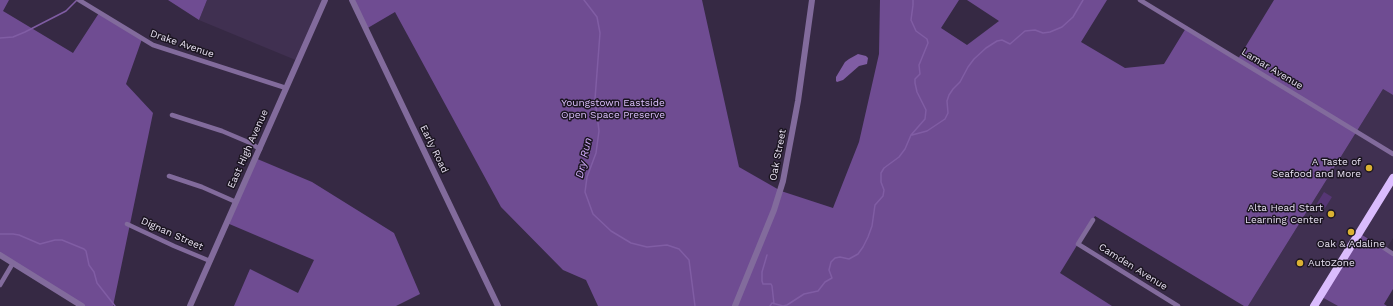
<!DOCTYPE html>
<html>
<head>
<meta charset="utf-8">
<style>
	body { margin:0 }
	canvas { display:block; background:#362944 }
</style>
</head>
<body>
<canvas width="1393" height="306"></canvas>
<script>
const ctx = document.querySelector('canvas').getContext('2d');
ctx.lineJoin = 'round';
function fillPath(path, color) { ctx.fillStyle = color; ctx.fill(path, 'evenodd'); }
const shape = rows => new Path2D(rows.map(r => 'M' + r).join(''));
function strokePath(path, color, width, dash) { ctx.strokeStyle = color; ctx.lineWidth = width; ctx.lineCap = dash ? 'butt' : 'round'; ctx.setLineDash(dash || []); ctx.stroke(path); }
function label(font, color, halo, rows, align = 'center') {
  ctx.font = font + ' "Work Sans",sans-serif'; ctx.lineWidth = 3; ctx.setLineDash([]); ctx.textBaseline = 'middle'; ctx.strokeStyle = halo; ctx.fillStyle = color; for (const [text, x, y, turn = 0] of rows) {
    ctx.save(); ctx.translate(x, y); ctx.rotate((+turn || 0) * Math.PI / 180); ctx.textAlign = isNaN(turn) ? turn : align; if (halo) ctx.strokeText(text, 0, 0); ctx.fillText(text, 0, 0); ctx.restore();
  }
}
fillPath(shape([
	[207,0,325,0,298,61,199,20],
	[1383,89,1393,95,1393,238,1386,249,1360,233,1321,296,1338,306,1248,306]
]), '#403051');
fillPath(shape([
	[1324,192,1332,197,1325,208,1322,206,1321,208,1316,205]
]), '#563675');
fillPath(shape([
	[0,0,9,0,3,11,73,53,99,13,142,39,126,84,153,113,113,306,78,306,0,255],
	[168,0,207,0,199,20],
	[352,0,702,0,739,167,781,191,833,208,859,142,879,54,880,0,959,0,941,28,967,45,999,21,967,0,1107,0,1081,42,1125,68,1164,64,1186,28,1238,59,1274,0,1393,0,1393,95,1383,89,1248,306,1244,306,1095,216,1060,273,1112,306,598,306,586,280,563,270,501,207,395,12,366,29],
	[255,158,312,182,394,233,420,294,396,306,234,306,250,269,298,293,314,260,227,223],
	[1359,233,1393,254,1393,289,1384,304,1387,306,1338,306,1320,296]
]), '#6f4c92');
fillPath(shape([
	[858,54,866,56,868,58,867,64,859,66,843,80,837,82,836,81,836,77,845,62,849,59]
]), '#805da4');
strokePath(shape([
	[584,0,597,17,600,33,595,99,599,131,596,153,587,177,585,192,593,214,611,231,631,243,647,247,667,245,679,249,689,260,695,306],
	[0,38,13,37,25,32,66,11,77,0],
	[912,135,927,131,945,119,948,113,947,101,949,95,953,89,960,82,968,67,974,59,986,48,997,41,1002,40,1010,44,1025,31,1035,30,1043,33,1050,32,1062,27,1073,17,1083,0],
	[0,234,13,234,19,235,40,244,55,240,62,240,84,249,86,251,89,265,94,272,97,283,115,306],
	[767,255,762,272,762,281,763,284,771,284,772,286,774,304],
	[770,306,772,303,783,306,787,305,804,294,818,291,825,282,832,278,829,270,831,262,835,258,840,257,849,259,858,254,863,247,868,237,872,226,875,205,883,196,884,190,881,182,881,173,884,168,899,157,905,149,911,135,925,119,926,110,917,92,915,83,915,79,920,74,919,65,928,43,927,39,916,31,911,20,913,5,913,0]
]), '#805da4', 1.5);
strokePath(shape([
	[79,0,153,45,286,88],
	[1140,0,1393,154],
	[172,115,222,131,248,142,260,149],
	[169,176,202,187,236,202],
	[1093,220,1078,244,1178,306],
	[127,224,174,246,210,261],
	[1384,248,1393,254],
	[0,285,13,263]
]), '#826b9c', 4.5);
strokePath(shape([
	[352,0,498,306],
	[0,255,82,306],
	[190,306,325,0],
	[735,306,774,210,783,181,798,101,812,0]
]), '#826b9c', 6);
strokePath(shape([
	[1314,306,1393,178]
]), '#dabcfd', 8);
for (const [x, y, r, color] of [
	[1369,168,4,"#dbb233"],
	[1331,214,4,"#dbb233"],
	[1351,232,4,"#dbb233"],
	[1300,263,4,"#dbb233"]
]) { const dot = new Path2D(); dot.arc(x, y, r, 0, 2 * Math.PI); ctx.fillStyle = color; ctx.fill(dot); strokePath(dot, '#1b1521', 1.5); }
label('10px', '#e7e0f1', '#1b1521', [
	["Drake Avenue",182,44,19],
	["Lamar Avenue",1272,69,31],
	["East High Avenue",248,149,-66],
	["Early Road",434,149,64],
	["Oak Street",778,155,-79],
	["Dignan Street",172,234,24],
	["Camden Avenue",1133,267,32]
]);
label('10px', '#dcc0fc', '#1b1521', [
	["Youngstown Eastside",613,103],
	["Open Space Preserve",613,115]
]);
label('10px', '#e7e0f1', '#1b1521', [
	["A Taste of",1361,162],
	["Seafood and More",1361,174],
	["Alta Head Start",1323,208],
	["Learning Center",1323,220],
	["Oak & Adaline",1351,244,"center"],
	["AutoZone",1308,263,"left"]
], 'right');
label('italic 11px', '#d2adfc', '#1b1521', [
	["Dry Run",584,158,-77]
]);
</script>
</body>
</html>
